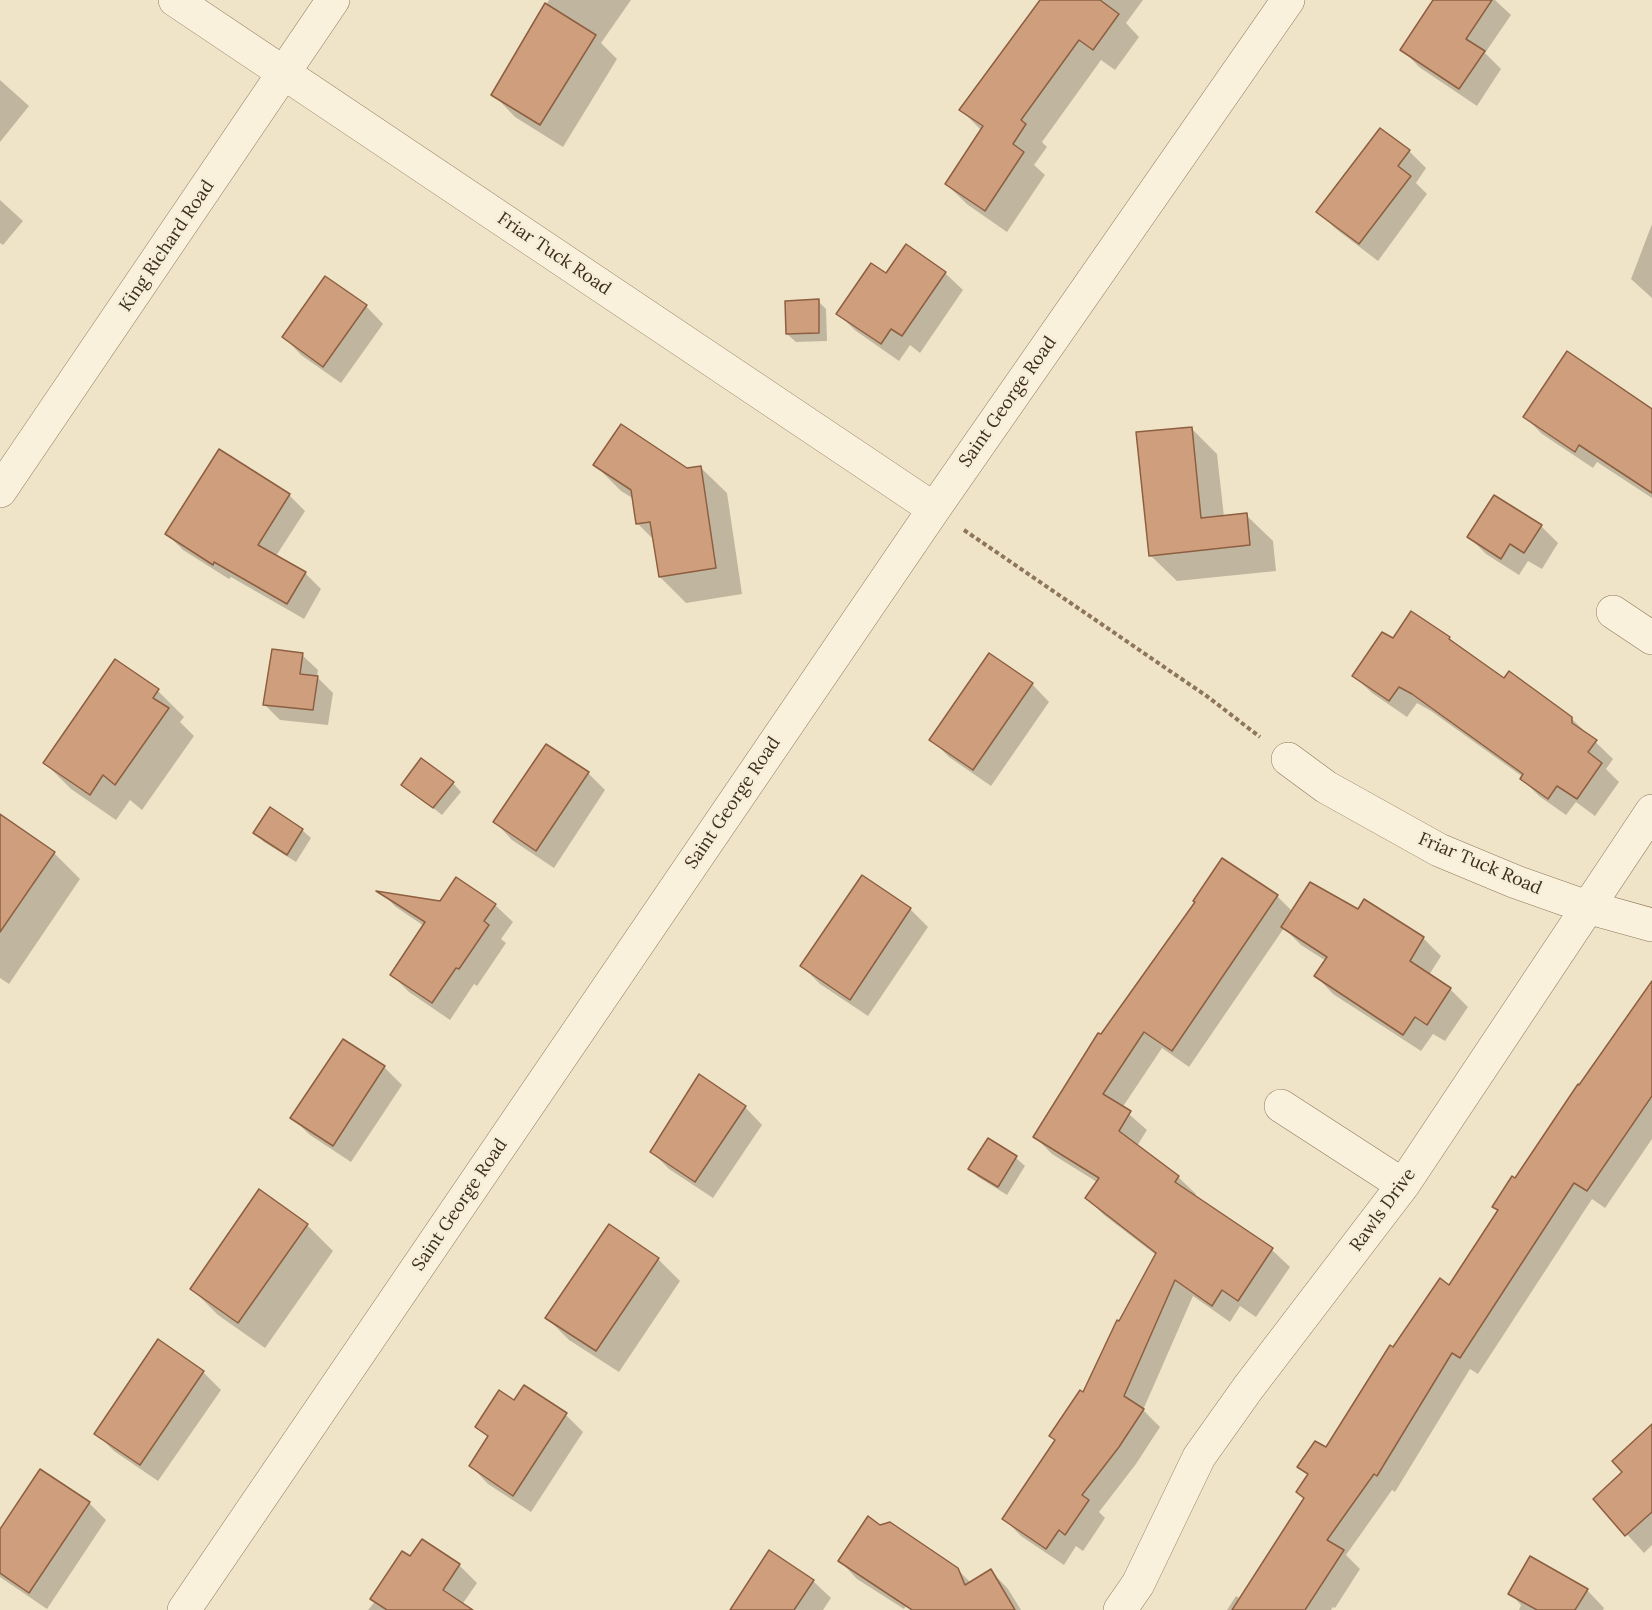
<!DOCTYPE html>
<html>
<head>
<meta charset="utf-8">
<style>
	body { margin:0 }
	canvas { display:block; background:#f0e4c8 }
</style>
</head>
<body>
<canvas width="1652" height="1610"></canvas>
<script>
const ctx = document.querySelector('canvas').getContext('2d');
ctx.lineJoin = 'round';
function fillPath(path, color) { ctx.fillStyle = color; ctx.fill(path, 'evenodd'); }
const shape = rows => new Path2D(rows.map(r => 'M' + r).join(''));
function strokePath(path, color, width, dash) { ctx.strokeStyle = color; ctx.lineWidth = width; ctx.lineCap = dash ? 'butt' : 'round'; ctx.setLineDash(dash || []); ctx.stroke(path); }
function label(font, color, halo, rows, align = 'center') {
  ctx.font = font + ' Lora,serif'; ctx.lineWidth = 5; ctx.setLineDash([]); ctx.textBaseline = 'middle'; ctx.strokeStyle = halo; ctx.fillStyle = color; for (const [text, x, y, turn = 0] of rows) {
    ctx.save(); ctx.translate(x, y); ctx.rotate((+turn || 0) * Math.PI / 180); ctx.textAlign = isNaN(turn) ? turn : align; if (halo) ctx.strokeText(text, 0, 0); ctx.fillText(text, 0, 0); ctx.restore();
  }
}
fillPath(shape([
	[549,0,631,0,601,43,617,59,563,147,515,117,493,94],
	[1042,0,1143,0,1126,23,1139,37,1115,70,1101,60,1042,142,1047,147,1034,165,1045,175,1007,232,968,205,946,184,982,131,961,110],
	[1435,0,1495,0,1511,15,1485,53,1501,69,1477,106,1419,67,1402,49],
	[0,80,29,106,0,142],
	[1409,151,1426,168,1416,183,1427,194,1378,261,1336,229,1318,212],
	[0,200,23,221,3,245,0,243],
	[1652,224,1652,298,1631,279],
	[945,273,963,290,920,353,910,345,899,361,856,331,838,314,887,275],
	[818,301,826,309,827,341,796,342,787,334],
	[366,306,383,324,341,383,301,355,284,337],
	[1652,416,1652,498,1597,462,1593,468,1542,434,1525,417],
	[1191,428,1217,454,1224,517,1246,515,1273,541,1276,571,1177,581,1150,555],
	[595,465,687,469,700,467,727,493,742,594,686,603,660,577,655,541,637,523,634,499,621,491],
	[289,495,305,511,276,556,305,573,321,589,304,619,231,577,229,579,183,550,167,534],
	[1541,526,1558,543,1542,569,1528,561,1519,575,1486,554,1469,537],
	[1449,638,1504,680,1571,718,1613,759,1606,769,1619,782,1595,816,1576,802,1566,815,1539,796,1522,779,1523,777,1431,711,1417,703,1407,717,1372,693,1354,676,1393,640],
	[302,655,318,670,317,677,333,693,328,725,280,720,265,705],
	[116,661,158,691,184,717,180,722,194,736,142,810,130,800,116,820,71,789,45,763],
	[1032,684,1049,702,991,786,949,757,931,739],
	[588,773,605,790,554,868,512,840,495,822],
	[453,783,461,792,442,815,403,784],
	[302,830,311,838,296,862,264,842,255,833],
	[0,838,54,853,80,879,9,984,0,978],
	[863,877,910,909,928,927,868,1016,820,984,802,966],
	[381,892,440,902,495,905,513,922,501,939,506,943,477,986,474,984,450,1020,409,992,392,975,424,926,396,907],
	[1277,896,1293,912,1359,911,1423,938,1441,956,1429,975,1450,989,1468,1007,1445,1041,1433,1034,1421,1051,1333,994,1316,976,1326,961,1301,945,1284,928,1189,1067,1162,1048,1122,1108,1147,1130,1137,1146,1178,1177,1196,1194,1194,1197,1272,1250,1290,1267,1256,1317,1240,1306,1230,1322,1193,1296,1143,1410,1160,1427,1136,1464,1099,1512,1105,1518,1083,1551,1076,1546,1064,1565,1021,1536,1004,1519,1057,1441,1084,1394,1156,1255,1104,1215,1087,1198,1097,1182,1052,1154,1035,1137,1102,1036],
	[1652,1022,1652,1139,1605,1208,1592,1199,1478,1374,1470,1369,1395,1492,1392,1490,1346,1555,1360,1569,1335,1608,1333,1607,1331,1610,1227,1610,1236,1596,1241,1599,1305,1499,1309,1476,1299,1466,1326,1449,1394,1349,1449,1287,1499,1212,1494,1206],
	[343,1041,384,1067,402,1085,351,1162,310,1135,292,1118],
	[745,1107,762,1125,713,1198,669,1169,652,1152],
	[988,1140,1016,1158,1025,1166,1007,1195,978,1177,970,1168],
	[307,1225,333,1251,265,1348,218,1315,192,1289],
	[658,1259,680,1281,619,1372,569,1340,547,1318],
	[203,1372,221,1390,158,1481,114,1451,96,1433],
	[515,1403,566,1415,583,1432,531,1512,488,1484,471,1466,489,1438,477,1426],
	[1652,1432,1652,1545,1644,1553,1595,1499,1624,1472],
	[89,1503,106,1520,47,1609,0,1577,0,1532],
	[880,1526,957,1569,971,1583,991,1571,1008,1589,1021,1610,917,1610,910,1599,904,1609,857,1579,840,1561],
	[422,1541,459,1565,477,1583,461,1606,466,1610,368,1610,410,1559],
	[813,1581,831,1598,823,1610,732,1610],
	[1587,1590,1604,1608,1603,1610,1519,1610,1521,1605,1510,1593]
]), '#0003');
const building = shape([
	[1040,0,1100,0,1119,14,1093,50,1079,40,1021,120,1026,124,1013,144,1024,152,985,211,945,184,983,126,959,110,1040,0],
	[1433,0,1492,0,1466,39,1485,51,1459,89,1400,50,1433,0],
	[545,3,596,35,540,125,491,95,545,3],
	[1380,128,1410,150,1398,166,1411,176,1359,244,1316,212,1380,128],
	[906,244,946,272,902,336,891,329,881,344,836,314,871,263,886,273,906,244],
	[325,276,367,305,323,367,282,337,325,276],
	[819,299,819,333,786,334,785,301,819,299],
	[1567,351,1652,409,1652,493,1579,445,1575,452,1523,417,1567,351],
	[621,424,687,468,701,466,716,568,659,577,650,522,636,524,631,490,593,465,621,424],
	[1192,427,1201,518,1247,513,1250,545,1149,556,1136,432,1192,427],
	[219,449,290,494,258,545,306,572,287,604,214,562,213,565,165,534,219,449],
	[1494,495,1542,525,1524,553,1510,544,1501,559,1467,537,1494,495],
	[1411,611,1450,637,1449,639,1504,678,1509,671,1572,717,1572,723,1597,740,1588,752,1602,763,1577,799,1557,786,1548,799,1520,779,1523,774,1412,694,1399,687,1389,701,1352,676,1382,632,1393,638,1411,611],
	[272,649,303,653,300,674,318,676,313,710,263,705,272,649],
	[989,653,1033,683,973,770,929,740,989,653],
	[115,659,159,689,153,698,169,708,115,785,103,775,90,795,43,763,115,659],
	[546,744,589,772,536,851,493,822,546,744],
	[421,758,454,782,433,808,401,785,421,758],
	[270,807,303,829,287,855,253,833,270,807],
	[0,814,55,852,0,932,0,814],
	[1222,858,1278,895,1172,1051,1144,1032,1103,1094,1131,1111,1119,1131,1179,1176,1175,1182,1273,1248,1238,1301,1222,1290,1212,1306,1175,1280,1124,1396,1144,1409,1119,1447,1082,1495,1089,1500,1065,1535,1059,1530,1046,1549,1002,1519,1055,1440,1049,1436,1080,1390,1083,1392,1117,1320,1119,1321,1156,1253,1085,1198,1099,1178,1033,1137,1098,1033,1101,1034,1195,902,1193,901,1222,858],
	[862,875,911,908,850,1000,800,966,862,875],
	[456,877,496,904,484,921,489,925,459,969,456,968,432,1003,390,975,425,922,376,891,440,901,456,877],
	[1310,882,1358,909,1364,899,1424,937,1410,961,1451,988,1427,1025,1415,1017,1403,1035,1314,976,1327,957,1281,927,1310,882],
	[1652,981,1652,1096,1587,1191,1574,1183,1460,1358,1452,1353,1377,1476,1374,1474,1327,1540,1344,1550,1305,1610,1232,1610,1304,1498,1296,1492,1308,1474,1297,1467,1315,1441,1326,1447,1390,1345,1393,1347,1440,1278,1449,1285,1498,1210,1492,1207,1512,1176,1515,1178,1578,1084,1579,1085,1652,981],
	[343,1039,385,1066,333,1146,290,1118,343,1039],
	[699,1074,746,1106,695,1182,650,1152,699,1074],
	[988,1138,1017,1156,998,1187,968,1169,988,1138],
	[259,1189,308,1224,238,1323,190,1289,259,1189],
	[609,1224,659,1258,596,1351,545,1318,609,1224],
	[158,1339,204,1371,140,1465,94,1434,158,1339],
	[524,1385,567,1413,513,1496,469,1466,488,1436,475,1427,499,1390,514,1400,524,1385],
	[1652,1424,1652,1512,1625,1536,1593,1499,1622,1472,1612,1461,1652,1424],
	[40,1469,90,1502,29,1593,0,1573,0,1529,40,1469],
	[868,1516,880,1525,890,1522,958,1568,965,1585,991,1569,1015,1610,912,1610,838,1561,868,1516],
	[422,1539,460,1564,443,1590,473,1610,387,1610,370,1599,402,1551,410,1556,422,1539],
	[769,1550,814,1580,794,1610,730,1610,769,1550],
	[1530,1556,1588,1589,1575,1610,1537,1610,1508,1594,1530,1556]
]);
fillPath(building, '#cf9f7d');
strokePath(building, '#8d5f41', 1.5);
const minor = shape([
	[175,0,934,509],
	[0,491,333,0],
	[1613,612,1652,638],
	[1288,759,1326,787,1439,850,1516,882,1587,907,1652,925],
	[1281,1106,1403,1185],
	[184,1610,934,509,1288,0],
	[1120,1610,1138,1584,1199,1457,1248,1388,1403,1185,1652,811]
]);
strokePath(minor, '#8d765c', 34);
strokePath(shape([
	[964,530,1208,697,1260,737]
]), '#8d765c', 4, [4.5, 3]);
strokePath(minor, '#faf1dc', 33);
label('18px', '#3d2e20', '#f7eed8', [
	["King Richard Road",167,246,-56],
	["Friar Tuck Road",554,254,34],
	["Saint George Road",1008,402,-55],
	["Saint George Road",733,803,-56],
	["Friar Tuck Road",1480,864,23],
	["Saint George Road",460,1205,-56],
	["Rawls Drive",1383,1210,-54]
]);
</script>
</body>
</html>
